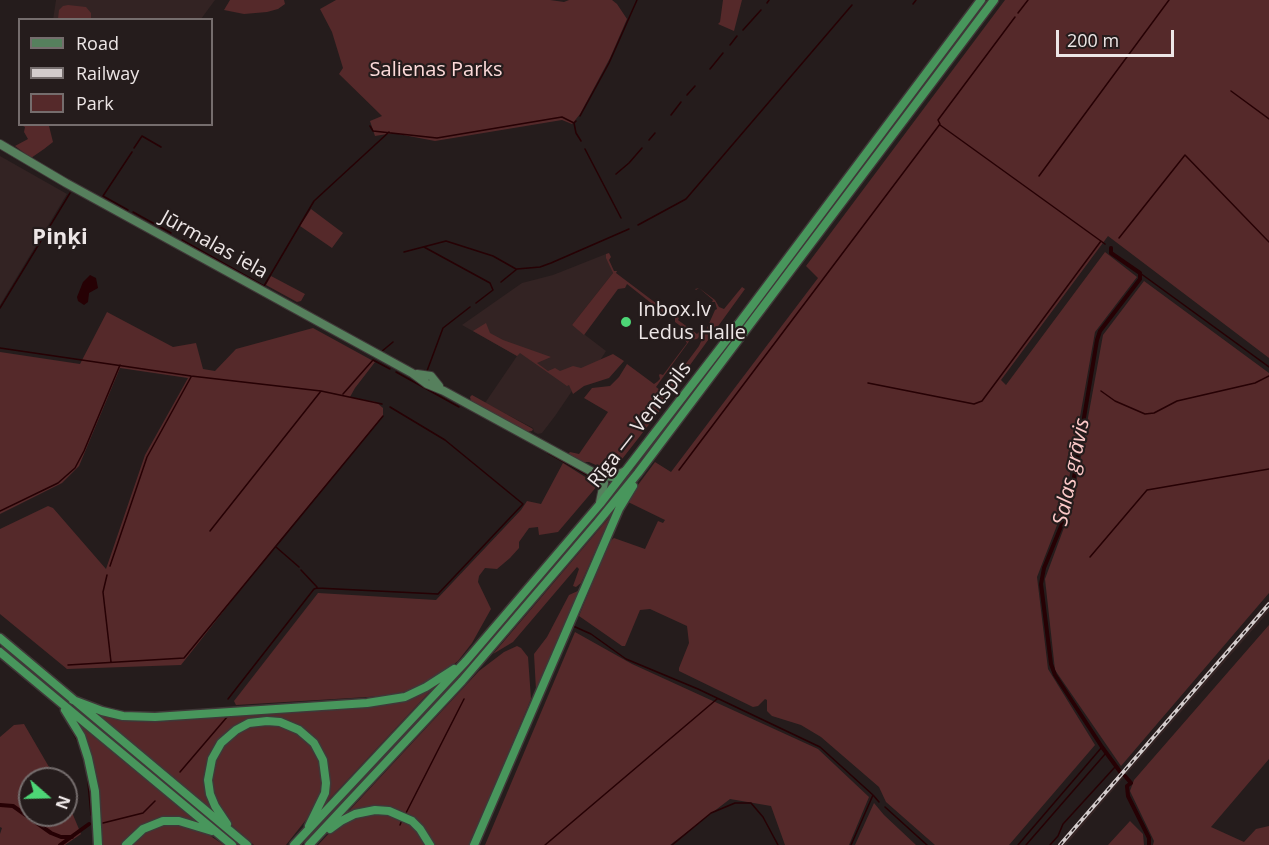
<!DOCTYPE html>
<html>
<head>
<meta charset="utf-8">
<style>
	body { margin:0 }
	#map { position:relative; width:1269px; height:845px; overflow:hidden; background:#251c1c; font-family:"Open Sans",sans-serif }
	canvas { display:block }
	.legend { position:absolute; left:18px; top:18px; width:195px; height:108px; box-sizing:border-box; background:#251c1c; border:2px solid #756d6d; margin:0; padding:8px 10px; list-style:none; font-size:18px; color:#ede6e6 }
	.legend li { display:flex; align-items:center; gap:12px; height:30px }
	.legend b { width:30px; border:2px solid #756d6d }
	.north { position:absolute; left:18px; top:767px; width:60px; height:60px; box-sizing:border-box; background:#251c1c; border:2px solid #756d6d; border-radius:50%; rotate:110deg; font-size:16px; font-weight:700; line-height:24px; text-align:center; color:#ede6e6 }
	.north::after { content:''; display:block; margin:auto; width:21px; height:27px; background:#4dd676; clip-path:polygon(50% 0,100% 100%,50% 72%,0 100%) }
	.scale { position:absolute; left:1056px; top:30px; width:118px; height:27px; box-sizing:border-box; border:3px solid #ede6e6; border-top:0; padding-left:8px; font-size:18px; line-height:21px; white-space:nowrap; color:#ede6e6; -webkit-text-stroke:4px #251c1c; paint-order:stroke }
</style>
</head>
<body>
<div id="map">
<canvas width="1269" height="845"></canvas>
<ul class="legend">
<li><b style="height:8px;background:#56805d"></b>Road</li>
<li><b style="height:8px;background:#d3cccc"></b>Railway</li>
<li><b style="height:16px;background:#55292a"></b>Park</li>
</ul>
<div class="north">N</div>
<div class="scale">200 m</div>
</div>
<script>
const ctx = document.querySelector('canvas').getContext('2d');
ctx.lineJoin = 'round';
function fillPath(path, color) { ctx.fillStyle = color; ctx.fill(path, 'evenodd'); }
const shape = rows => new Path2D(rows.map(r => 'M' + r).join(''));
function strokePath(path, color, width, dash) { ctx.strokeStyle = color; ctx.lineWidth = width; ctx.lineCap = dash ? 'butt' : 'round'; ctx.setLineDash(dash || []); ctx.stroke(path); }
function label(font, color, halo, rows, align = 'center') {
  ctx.font = font + ' "Open Sans",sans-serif'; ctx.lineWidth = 4.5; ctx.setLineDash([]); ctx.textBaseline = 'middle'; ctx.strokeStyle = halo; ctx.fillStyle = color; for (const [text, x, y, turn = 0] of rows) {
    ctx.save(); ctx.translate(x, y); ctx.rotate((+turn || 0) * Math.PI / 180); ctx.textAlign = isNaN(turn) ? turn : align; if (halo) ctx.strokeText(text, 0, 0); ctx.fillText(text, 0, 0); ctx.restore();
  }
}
fillPath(shape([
	[56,0,215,0,201,19,53,20],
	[0,156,67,194,0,305],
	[606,254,613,273,572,325,606,351,589,378,571,388,572,391,555,416,542,433,538,434,534,432,533,428,485,403,517,356,462,325,522,283,553,275],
	[1269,600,1269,611,1126,775,1122,772,1123,769],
	[1121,774,1124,777,1066,845,1057,845]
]), '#332323');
fillPath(shape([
	[230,0,284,0,285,4,278,9,267,12,244,14,224,10],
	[336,0,550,0,564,2,569,0,612,0,617,4,627,19,610,58,580,114,572,124,562,120,435,141,393,133,375,136,370,121,382,116,339,74,343,68,332,32,320,9],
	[723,0,742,0,734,31,718,24,720,22],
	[1005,0,1269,0,1269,358,1108,236,1001,380,1006,385,1105,252,1137,277,1095,332,1064,507,1037,577,1048,669,1095,745,1009,845,935,845,886,802,879,787,821,737,801,725,772,716,767,711,767,700,765,699,758,706,753,707,679,671,679,668,689,643,687,626,650,609,640,610,625,646,622,646,579,616,609,542,614,538,645,549,658,521,663,523,665,520,626,501,655,462,671,472,818,278,806,266],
	[68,5,86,7,91,13,91,19,58,19,59,10,63,6],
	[46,124,49,126,53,142,44,149,31,158,15,146,28,139,24,132,25,127,21,125],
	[311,209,343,233,332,248,300,226],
	[609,253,611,257,609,260,614,271,617,271,616,273,669,313,671,312,669,314,665,314,627,284,625,288,618,289,584,335,572,325,613,273,606,258,606,254],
	[271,276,305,294,301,301,297,302,266,285],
	[1144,281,1269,373,1269,593,1121,766,1055,670,1045,579,1072,506,1103,335],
	[742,287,745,289,664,401,665,404,612,472,589,462,583,462,568,454,570,452,579,454,608,412,584,398,592,388,610,386,619,377,627,364,654,384,657,382,660,379,659,375,660,374,663,375,687,343,685,340,689,340,691,337,690,333,675,322,675,315,679,318,678,320,697,334,699,332,700,336,697,339,690,340,656,387,664,393,699,346,715,310,717,309,715,302,712,302,713,300,699,288,696,290,695,289,699,288,715,300,719,307,724,309],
	[107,312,173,347,196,343,203,369,215,371,236,349,313,328,375,362,355,388,350,397,376,402,383,408,383,416,275,546,181,665,67,669,0,614,0,529,48,506,53,508,106,569,145,455,188,378,120,368,79,466,62,483,0,514,0,352,80,364],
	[486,323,490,333,503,340,551,357,537,363,548,371,555,368,560,371,573,366,581,368,613,354,624,361,609,378,584,386,573,394,569,385,567,386,520,353,517,356,473,331],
	[472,395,533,429,532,431,527,432,471,401,470,397],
	[563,463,598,485,558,532,539,535,538,527,529,528,519,542,519,548,510,558,497,569,485,568,479,576,478,582,491,609,472,643,458,661,444,672,413,690,384,696,236,705,234,701,318,593,436,600,521,510,527,501,541,504],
	[612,514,581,583,576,587,573,586,579,569,577,567,513,642,493,654],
	[580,590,539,689,536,690,534,654,547,637,569,595],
	[1269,625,1269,759,1211,827,1244,842,1256,829,1269,826,1269,845,1153,845,1154,841,1130,791,1134,780],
	[575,632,632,664,818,749,869,797,849,845,785,845,771,806,730,799,670,845,485,845],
	[517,646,521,648,528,657,531,699,470,845,433,845,408,815,357,811,347,813,479,671,504,652],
	[435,686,325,804,328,793,327,764,296,725,250,721,210,759,213,811,89,708,119,717,353,707],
	[24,724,56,779,30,779,30,815,66,815,66,798,81,834,65,845,0,845,0,834,2,828,0,827,0,737,14,725],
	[277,724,288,727,308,741,318,756,322,771,323,782,319,798,313,811,286,845,254,845,228,822,213,793,213,768,221,748,233,735,251,726],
	[80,725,196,821,195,822,177,818,166,819,123,845,100,845],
	[874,803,884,815,916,845,855,845],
	[371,813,389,814,413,826,427,845,318,845,333,829,344,821],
	[1130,821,1143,834,1144,845,1108,845],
	[172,823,203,831,224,845,130,845,136,838,155,827]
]), '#55292a');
fillPath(shape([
	[90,275,96,278,98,288,89,293,88,302,84,305,78,301,77,297,83,282]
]), '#260104');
strokePath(shape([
	[767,3,769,0],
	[913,4,916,0],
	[1018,13,1028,0],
	[743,30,761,10],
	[730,45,737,36],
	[710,69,723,53],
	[1231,91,1269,119],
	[687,95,695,86],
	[671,115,681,102],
	[580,116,609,63,637,0],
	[576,121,574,123,576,133,581,141],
	[940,125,1105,244],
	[370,126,373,131,437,138,562,117,574,123],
	[649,140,655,133],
	[134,148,142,136,161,147],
	[585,149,621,218],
	[616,174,629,163,642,148],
	[1039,176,1169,0],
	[128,210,103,196,132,152],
	[133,212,171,233],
	[638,225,686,199,852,5],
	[1119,238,1185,155,1269,242],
	[182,240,264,286,314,201,389,132],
	[424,247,490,283,493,290],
	[404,252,446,241,493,256,516,269],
	[1140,273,1269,367],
	[501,282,517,269,540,267,551,263,629,229],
	[476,303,493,290],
	[0,308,70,193],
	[0,348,191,376,321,391,382,404],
	[381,352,393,342],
	[427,371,443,328,470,307],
	[396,372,459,407],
	[868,383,974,404,982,401,1101,241],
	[1101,391,1115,401,1145,414,1154,413,1177,401,1255,383,1269,376],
	[343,394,373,360,390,369],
	[548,453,596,480],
	[679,470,940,124,938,120,1015,17],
	[0,511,58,483,75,468,84,451,120,365],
	[210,531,321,391],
	[276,547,299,567],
	[1090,557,1147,490,1269,469],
	[110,566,147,457,191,377],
	[301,570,317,587],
	[107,575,103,592,111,662],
	[573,626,591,634,626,659,698,689,820,747,873,795,851,845],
	[68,665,184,658,383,416],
	[228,699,314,589,317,588,438,594,523,504,445,440,390,407],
	[70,727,78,742],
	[87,772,91,815],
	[180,772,227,717],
	[873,795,879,802],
	[885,807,927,845],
	[406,813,464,699],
	[103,823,143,813,155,801],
	[400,825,402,820],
	[545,845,717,699],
	[672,845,711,813,735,803,751,803,763,817,778,845],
	[1018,845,1102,747],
	[1026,845,1106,753],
	[1050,845,1058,836,1063,824,1115,767]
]), '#260104', 1.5);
strokePath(shape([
	[1111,248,1111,253,1140,273,1140,279,1100,331,1097,340,1069,507,1044,568,1041,584,1051,664,1055,675,1102,747,1121,773],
	[1125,776,1131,783,1127,786,1128,796,1149,838,1149,845],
	[0,805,13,806,51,833,61,837,72,837],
	[60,845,89,824]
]), '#260104', 4);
const major = shape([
	[0,144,66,183,412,373,427,384,444,391,598,475,613,477,625,471],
	[417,374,431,376,439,386],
	[598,475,604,483,600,502]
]);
const highway = shape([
	[0,638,247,845],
	[0,652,232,845],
	[73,700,102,711,123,716,155,717,367,703,405,697,426,687,454,669],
	[65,710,81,736,88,758,95,791,98,845],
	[227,824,215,806,210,794,208,780,212,759,221,743,236,730,249,723,267,721,280,722,299,730,314,743,323,760,326,783,325,793,309,826],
	[330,829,341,821,355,814,375,810,389,811,412,821,420,829,430,845],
	[126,845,143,829,163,821,179,821,212,831],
	[294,845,466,661,600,504,728,338,981,0],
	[309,845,462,681,598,522,638,473,994,0],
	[474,845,619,509,633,486]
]);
strokePath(major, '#3f3838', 10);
strokePath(highway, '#3f3838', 11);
strokePath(major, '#56805d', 8);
strokePath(highway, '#48965c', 8);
const rail = shape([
	[1060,845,1269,604]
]);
strokePath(rail, '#d3cccc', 4);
strokePath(rail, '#251c1c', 1.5, [4.5]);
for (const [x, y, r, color] of [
	[626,322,6,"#4dd676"]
]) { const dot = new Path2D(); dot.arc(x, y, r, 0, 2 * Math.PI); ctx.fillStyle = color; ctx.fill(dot); strokePath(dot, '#251c1c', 2); }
label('20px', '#fcdad9', '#251c1c', [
	["Salienas Parks",436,70]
]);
label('20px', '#ede6e6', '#251c1c', [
	["Jūrmalas iela",214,245,29],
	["Rīga — Ventspils",640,425,-52]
]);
label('20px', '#ede6e6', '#251c1c', [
	["Inbox.lv",638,310],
	["Ledus Halle",638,333]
], 'left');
label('italic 21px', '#fdcac9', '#251c1c', [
	["Salas grāvis",1072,472,-78]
]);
label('bold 22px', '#ede6e6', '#251c1c', [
	["Piņķi",60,238]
]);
</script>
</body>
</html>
